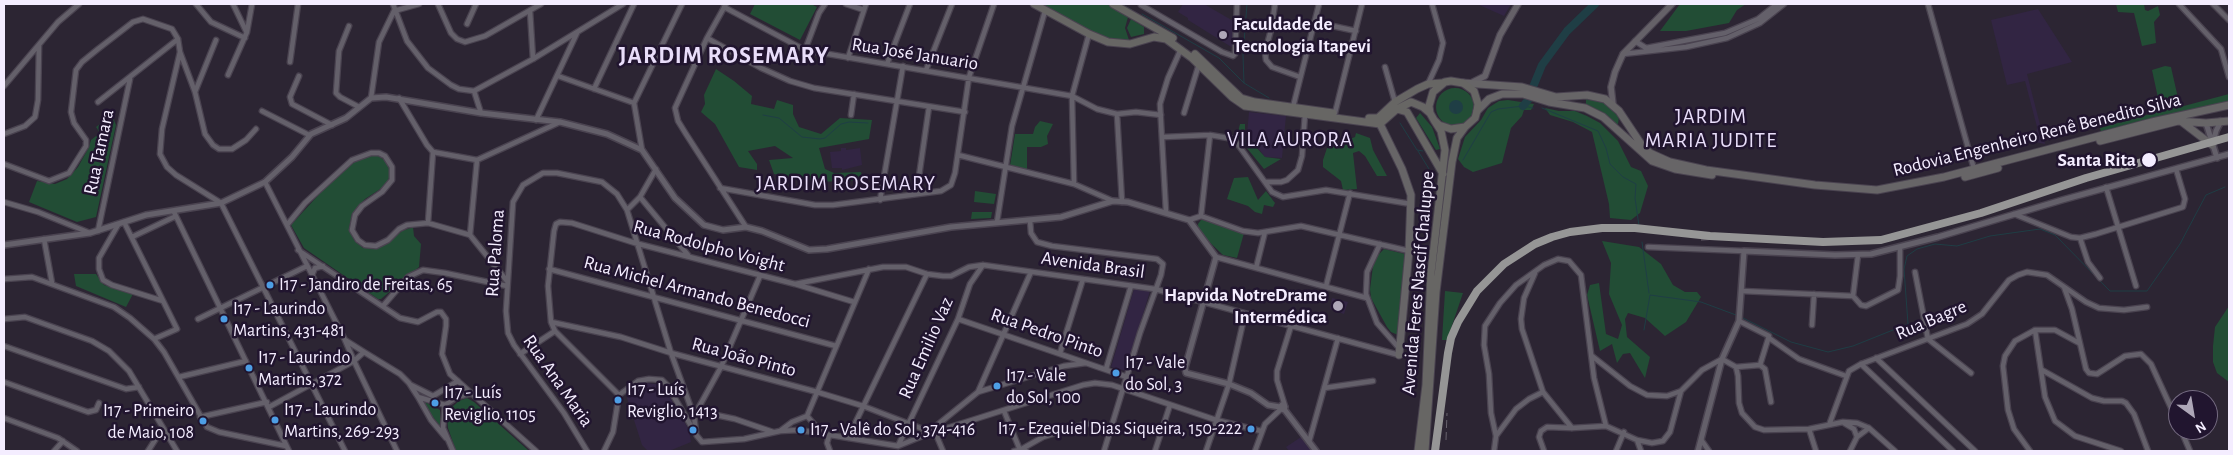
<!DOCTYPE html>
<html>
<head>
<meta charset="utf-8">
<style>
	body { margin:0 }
	#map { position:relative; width:2233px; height:455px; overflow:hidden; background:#2c2533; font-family:"Alegreya Sans",sans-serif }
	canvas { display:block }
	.frame { position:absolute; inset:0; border:5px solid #f4edff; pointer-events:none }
	.north { position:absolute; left:2168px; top:390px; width:50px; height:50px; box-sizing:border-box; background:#21152f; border:1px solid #756b82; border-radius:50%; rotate:148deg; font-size:14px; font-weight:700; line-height:20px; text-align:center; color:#f4edff }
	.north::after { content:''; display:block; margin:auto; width:18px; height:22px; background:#aea7b8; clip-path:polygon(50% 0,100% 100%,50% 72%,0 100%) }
</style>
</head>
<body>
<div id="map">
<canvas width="2233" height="455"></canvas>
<div class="frame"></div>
<div class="north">N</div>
</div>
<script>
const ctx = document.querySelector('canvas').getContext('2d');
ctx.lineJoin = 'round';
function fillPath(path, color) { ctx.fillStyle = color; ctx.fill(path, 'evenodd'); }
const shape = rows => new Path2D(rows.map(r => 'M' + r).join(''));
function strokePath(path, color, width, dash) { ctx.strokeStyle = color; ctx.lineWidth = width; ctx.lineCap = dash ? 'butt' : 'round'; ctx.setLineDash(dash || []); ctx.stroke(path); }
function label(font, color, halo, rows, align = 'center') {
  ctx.font = font + ' "Alegreya Sans",sans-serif'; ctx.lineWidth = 5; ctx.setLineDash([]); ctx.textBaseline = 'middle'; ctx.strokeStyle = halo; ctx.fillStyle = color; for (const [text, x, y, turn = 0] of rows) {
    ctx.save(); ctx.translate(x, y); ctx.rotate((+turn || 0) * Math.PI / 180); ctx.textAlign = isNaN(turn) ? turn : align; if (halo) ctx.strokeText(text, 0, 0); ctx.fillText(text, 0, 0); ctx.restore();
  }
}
fillPath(shape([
	[1183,4,1204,4,1235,22,1233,48,1188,20,1188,18,1178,12],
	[1477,4,1511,4,1504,16],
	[2038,9,2072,62,2027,74,2045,144,2035,142,2037,127,2025,81,2007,85,1991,20],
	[1249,112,1286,116,1282,158,1265,157,1247,134],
	[841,148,846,148,846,150,860,148,862,165,842,170,842,168,832,168,830,152,841,151],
	[1134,289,1150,291,1126,371,1111,367],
	[1332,298,1348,302,1344,314,1330,309],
	[648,383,663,385,689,430,691,442,669,451,648,451,642,445,626,395,633,389],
	[1301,437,1312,451,1289,451,1286,447]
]), '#322543');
fillPath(shape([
	[755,4,811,4,817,7,800,40,750,14],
	[1038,4,1107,4,1128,17,1125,28,1129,40,1115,41,1103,37],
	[1680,4,1746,4,1737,10,1729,23,1686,31,1660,31],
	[2116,4,2144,4,2145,10,2148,11,2158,6,2160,15,2154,22,2156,43,2142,46,2134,13,2118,12],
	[1131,19,1144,27,1144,34,1131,37,1127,28],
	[2165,66,2171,67,2180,107,2229,94,2229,101,2101,132,2100,128,2154,113,2160,107,2152,70],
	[716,69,734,81,752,96,751,104,774,109,777,100,793,105,793,114,799,127,821,134,840,118,872,120,869,139,819,148,825,169,834,173,861,172,863,180,819,182,774,174,769,160,793,158,775,146,748,151,757,164,757,170,739,167,715,124,701,112,705,104,704,95],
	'1436 107a19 19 0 1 1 38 0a19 19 0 1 1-38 0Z',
	[1588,97,1606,104,1619,117,1618,124,1615,125,1586,105,1586,99],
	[1508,100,1534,104,1531,110,1524,110,1522,116,1511,128,1502,163,1473,172,1464,167,1458,159,1465,137,1481,120,1488,108,1499,101],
	[1545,108,1559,111,1575,111,1587,116,1600,123,1618,141,1631,167,1641,171,1648,186,1640,213,1631,220,1610,218,1609,204,1592,132,1573,122,1550,115],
	[1420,113,1432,127,1440,149,1436,150,1416,118],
	[112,115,116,125,96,217,77,222,29,202,37,181,55,184,67,179,78,167,89,147,91,140,100,133,96,127],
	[1040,121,1053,124,1047,136,1048,144,1041,147,1027,147,1027,171,1010,166,1015,134,1033,134,1035,127],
	[1240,124,1245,124,1245,135,1265,157,1281,159,1264,169,1237,136],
	[1356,133,1370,138,1373,150,1387,176,1377,176,1365,156,1359,151,1353,153,1357,189,1343,190,1341,181,1323,167,1323,160,1327,148,1355,137],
	[369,155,378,156,386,161,390,170,390,176,385,186,365,199,352,214,349,228,354,240,363,248,376,248,386,244,402,231,413,227,414,236,421,244,419,267,381,299,378,299,304,248,291,225,334,178,353,161],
	[1248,177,1258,200,1266,191,1275,203,1273,207,1264,205,1262,214,1255,212,1248,206,1227,199,1234,178],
	[975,191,996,194,994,204,974,202],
	[972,212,992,212,991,218,971,219],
	[1201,220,1205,220,1244,233,1237,258,1223,255,1198,231,1198,224],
	[1602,241,1639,247,1661,264,1673,285,1685,292,1697,292,1701,297,1686,322,1665,336,1645,318,1628,313,1625,319,1627,337,1650,357,1645,378,1630,353,1623,354,1617,363,1612,344,1600,351,1587,295,1590,285,1599,283,1606,334,1618,339,1622,325,1609,294,1611,263],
	[1384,249,1405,254,1398,335,1391,332,1387,327,1371,298,1370,289,1373,266,1378,255],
	[74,274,96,274,104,285,133,294,126,307,76,286],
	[1445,291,1463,293,1447,340,1442,340],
	[2229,306,2229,382,2217,373,2213,362,2213,346,2215,327],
	[467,398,474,402,529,451,456,451,448,428,447,416,452,407,459,401],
	[423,401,440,410,441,427,428,411]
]), '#224d35');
fillPath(shape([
	'1449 107a7 7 0 1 1 14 0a7 7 0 1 1-14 0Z'
]), '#1f3e45');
strokePath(shape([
	[1121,4,1132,10],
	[1142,14,1219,58,1244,83,1269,98],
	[1244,83,1243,55,1247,4],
	[1542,108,1598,131,1606,148,1610,164,1623,177,1636,184,1635,198,1639,226],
	[763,115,779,118,802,137,820,139,825,138,841,124,849,122,868,123],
	[1400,123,1417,150,1423,151],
	[1418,151,1429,169],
	[1463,160,1491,112,1498,109,1523,106,1533,108],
	[1642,242,1649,293],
	[1743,318,1791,342,1828,352,1853,346,1908,324,1904,269,1907,256,1917,249,1935,244,1957,246,1990,236,2040,229,2055,235,2110,291,2147,291,2180,244,2206,195,2225,187],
	[1644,330,1650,295,1701,302,1736,315]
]), '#1f3e45', 1);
strokePath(shape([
	[1533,87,1542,65,1567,31,1595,4],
	[1523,106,1529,99]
]), '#1f3e45', 8);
const minor = shape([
	[196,4,211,22,245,38],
	[233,4,246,31],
	[393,4,407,41,428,68,451,85,459,89,474,91,533,59,623,4],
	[438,4,451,33,457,39,465,42,485,36,541,4],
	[726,4,707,38,675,108,678,121,686,134,746,227],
	[846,4,864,10],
	[1275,4,1271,30,1265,52,1266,60,1272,67,1300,77],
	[1928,4,1974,169],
	[2179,4,2221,49,2229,77],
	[2213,4,2229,20],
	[1141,5,1222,52,1233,56,1235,54,1237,4],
	[724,7,805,50,1072,96,1097,109,1117,114,1136,112,1161,115],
	[394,11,419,4],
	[530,11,533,59],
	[1314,22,1356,31],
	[467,24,476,4],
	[349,26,339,51,336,93,340,97,359,107],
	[707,38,761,68,790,81,814,88,965,112],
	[1635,41,1646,48,1725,33,1758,19,1777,4],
	[805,50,819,13,825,4],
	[180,52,162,129,160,154,167,167,176,175,221,203,345,451],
	[1623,54,1686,47,1727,38,1760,23,1784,4],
	[848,58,866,4],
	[290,62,298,4],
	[887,64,910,4],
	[1385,67,1395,102],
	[926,70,952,4],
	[228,75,247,32,252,4],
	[299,76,290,97,292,104,332,125],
	[558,76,634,103],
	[1428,84,1439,60,1443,43,1432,4],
	[4,86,58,22,79,4],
	[594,89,634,4],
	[474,91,481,113],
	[195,92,216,40],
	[371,98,379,42,394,11],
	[399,98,427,145,433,152],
	[98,102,178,39],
	[1293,107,1319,4],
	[262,111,309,135],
	[1184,113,1199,64],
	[1335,113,1362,4],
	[1117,114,1122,202],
	[851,115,854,94],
	[536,120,577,33],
	[4,134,25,126,35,117,38,100,39,45],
	[1164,137,1210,135,1234,139,1272,192,1283,197,1326,190,1411,204],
	[642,150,634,103,682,4],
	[433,152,477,160,560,122],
	[958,155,1074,184,1113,201],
	[4,164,49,181,69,173,86,146,86,140,74,123,71,112,76,70,82,62,98,49,133,22,143,19,172,29,178,39,180,52,195,92,205,134,213,145,219,149,232,149,246,140,256,129],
	[656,169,640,197,627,210,671,353,694,416,696,432],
	[265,182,345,340],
	[1265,182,1281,182,1287,180,1298,170,1302,156,1305,114],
	[1074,184,1072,96,1089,34],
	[2106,187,2136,286],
	[720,188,815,205,833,205,941,191,951,185,955,173,969,77,994,4],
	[917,190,929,107],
	[640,197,688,255],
	[880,200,903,66],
	[4,202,38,212,90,233],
	[174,212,289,451],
	[1166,212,1160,104,1168,78,1181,49],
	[2014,214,2071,237,2080,238,2096,234,2183,207,2185,199,2176,169],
	[1201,216,1210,135],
	[1030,220,1031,233,1037,242,1052,246,1157,259,1163,264,1161,275,1140,333,1104,451],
	[1189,220,1201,216,1243,231,1258,233,1301,226,1409,251],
	[124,222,177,329,154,339],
	[997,222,1012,126,1045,11],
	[428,223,433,152],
	[118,225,99,258,99,269,103,280,112,285,163,301],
	[287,225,305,203,352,160,371,153,379,153,385,156,392,167,392,180,382,192,362,206,355,215,352,230,358,240,365,245,376,246,388,240,399,229,407,225,428,223,470,235,507,281],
	[98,231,130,79],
	[470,235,477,160],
	[132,237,176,216],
	[2080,238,2088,262,2100,278],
	[44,239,52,283],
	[1380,244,1367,272,1366,294,1377,323,1399,348],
	[1648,247,1744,251],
	[298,250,400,318,418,322,437,312,441,312,446,319,446,326,442,354,450,374,536,451],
	[1216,257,1367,298],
	[1256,268,1265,232],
	[549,269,836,346],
	[1915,272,1928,339,1971,373],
	[1535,273,1524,298,1521,319,1522,329,1543,392,1572,428],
	[312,275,315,268,323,266],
	[4,279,32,277,114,307,130,318,154,339,164,352,207,427,219,432,286,446],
	[795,284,883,267,906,267,927,274,943,276,951,276,969,267,983,265,1155,289,1399,355],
	[1326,286,1350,193],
	[2064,287,2072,309,2086,369,2089,373,2097,374,2125,356,2141,354,2151,364,2178,423],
	[1742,291,1853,296],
	[1853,296,1861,305,1866,306,1898,290,1900,276,1900,247],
	[1853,296,1858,255],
	[383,306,408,277,423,270,445,273,507,286],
	[4,319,25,317,92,341,109,351,129,371,177,451],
	[198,319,307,266],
	[958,319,1127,377],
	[1739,321,1769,336,1760,365],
	[551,322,621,337,671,353,817,392,863,406,928,431],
	[1812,325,1814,294],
	[2035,330,2045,397,2055,421,2075,436,2121,451],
	[1769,338,1799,359,1846,376],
	[4,346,126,389,139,387],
	[364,352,400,374,409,383,418,397,445,405,457,397,472,393],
	[1060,353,1083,279],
	[520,354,555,331],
	[1592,356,1630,386,1647,395,1667,396,1681,391],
	[1876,358,1975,451],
	[1861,364,1953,451],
	[1760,365,1765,369,1771,402],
	[1736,367,1760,365],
	[1106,369,1131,286],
	[2042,370,2092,398,2104,401,2122,401,2126,403,2134,414,2148,451],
	[179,377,246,361],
	[4,382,88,412,96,410,99,403],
	[411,385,433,396,458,381],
	[1324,388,1373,381],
	[978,392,1031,272],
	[619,395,555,331,551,322,548,286,554,231,556,224,560,222,572,223,635,243,795,284,854,302],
	[418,397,431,420,446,438],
	[445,405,443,428,453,451],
	[1285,406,1277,380,1277,371,1291,326],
	[269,407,354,361,364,352,345,340,354,361,397,451],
	[697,411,735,419,773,432],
	[1004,411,1020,450],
	[694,416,721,367,760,276],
	[807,416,821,432],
	[200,417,267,402],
	[4,418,58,438,77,451],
	[1844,423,1854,429,1857,437],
	[1829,425,1849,371,1861,364,1967,324,1982,314,2009,280,2018,275,2027,272,2047,275,2086,302,2099,308,2124,310,2147,307],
	[1809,429,1816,451],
	[2181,430,2190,451],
	[780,431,792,422,807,416,869,269],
	[935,432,943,451],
	[925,435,1083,385,1095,383,1112,385,1216,420,1261,431],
	[829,436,827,443,830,451],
	[1496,436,1491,413,1489,374,1484,345,1485,326,1500,303,1516,285,1544,265,1558,259,1569,261,1581,275,1594,378,1606,426],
	[848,438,927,274],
	[1637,440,1641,451],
	[1702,441,1709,451],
	[1309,442,1338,338],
	[898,446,958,319,970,284,983,265],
	[1020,450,1043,437,1084,424,1097,424,1111,429],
	[54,451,63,441],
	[148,451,157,437,165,432],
	[587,451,564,413,514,345,508,333,506,311,513,202,523,185,543,173,557,173,602,182,617,194,627,210],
	[604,451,613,432,619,395,638,381,649,379,662,380,667,385,697,436,702,442,744,439,780,431,799,430,898,446,925,435,978,392,1064,366,1086,363],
	[1014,451,1020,450,1026,451],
	[1155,451,1170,405],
	[1206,451,1229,384,1245,314],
	[1255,451,1265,424,1281,409],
	[1494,451,1496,436,1516,409,1529,399,1543,392],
	[1544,451,1539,437,1541,431,1547,427,1572,428,1606,426,1637,440,1652,443,1663,441,1670,432,1681,391,1702,370,1722,359,1736,367,1738,376,1739,403,1742,413,1755,427,1764,430,1809,429,1843,422,1857,423,1869,428,1895,451],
	[1616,451,1624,432],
	[1850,451,1857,437,1869,428],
	[2030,451,2014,429,2008,410,2003,366,2005,356,2015,341,2035,330,2055,330,2079,343]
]);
const tertiary = shape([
	[2206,123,2217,158],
	[2213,143,2216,131,2221,121],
	[4,245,90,233,146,215,221,203,265,182,292,157,311,134,346,118,371,98,386,97,481,113,560,122,607,134,642,150,675,198,704,225,723,230,746,227,762,231,809,250,827,249,951,227,1061,217,1113,201,1128,202,1189,220,1216,257,1185,368,1186,373,1229,384,1251,393,1268,405,1280,407],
	[1282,405,1285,407,1284,410,1280,408,1282,405],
	[1284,409,1316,451],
	[1698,451,1722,359,1739,321,1744,251,1835,255,1871,254,1938,237,2062,200,2229,154]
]);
const secondary = shape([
	[1471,83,1485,76,1500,35,1518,4],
	[1613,105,1611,87,1615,72,1623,54,1672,4]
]);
const primary = shape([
	[1463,83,1522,87,1556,97,1587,95,1605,99,1619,111,1643,147,1650,153,1670,162,1706,170,1815,185,1877,190,1944,177,2152,122,2229,105],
	[1477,111,1489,99,1502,94,1523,94,1549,102,1585,108,1603,117,1652,161,1675,169,1712,175],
	[2182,122,2212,145],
	[1380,124,1402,169,1411,195,1409,251,1399,355],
	[2100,141,2178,121,2206,123,2229,121],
	[1965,177,1998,168]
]);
const trunk = shape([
	[1034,4,1089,34,1108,42,1130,44,1154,37,1166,39,1192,58,1232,97,1245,106,1380,124,1397,109,1411,102,1423,107,1430,113],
	[1113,4,1173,38],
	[1195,54,1241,98,1255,102,1333,113],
	[1397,109,1407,112,1443,174],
	[1369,118,1378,118,1395,102,1417,89,1428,84,1442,83],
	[1418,451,1426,385,1431,273,1445,150,1441,131,1434,120,1430,113,1429,106,1433,92,1445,82,1451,81,1463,83,1474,91,1478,104,1477,111,1475,118,1465,127,1451,129,1439,125,1434,120],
	[1425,451,1436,292,1452,162,1457,138,1465,127]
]);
strokePath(minor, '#4a4350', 7);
strokePath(tertiary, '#4a4350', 8);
strokePath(secondary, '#4a4350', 8);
strokePath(primary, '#4a4350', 9);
strokePath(trunk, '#4a4350', 9);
strokePath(minor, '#64606a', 4.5);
strokePath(tertiary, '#64606a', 5);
strokePath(secondary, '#656168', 5.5);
strokePath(primary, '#676567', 7);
strokePath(trunk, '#676664', 7);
strokePath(shape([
	[1701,240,1739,238],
	[1446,440,1447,413]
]), '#68636e', 1, [8, 4]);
strokePath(shape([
	[1435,451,1448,353,1451,338,1458,322,1477,291,1504,264,1535,244,1552,237,1570,232,1602,228,1635,228,1710,236,1823,242,1881,240,1981,213,2086,178,2229,137]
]), '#969696', 8);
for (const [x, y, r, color] of [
	[1223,35,5,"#aea7b8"],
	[2149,160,8,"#f4edff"],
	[270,285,4.5,"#4d9ee5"],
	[1338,306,6,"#aea7b8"],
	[224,319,4.5,"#4d9ee5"],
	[249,368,4.5,"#4d9ee5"],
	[1116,373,4.5,"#4d9ee5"],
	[997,386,4.5,"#4d9ee5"],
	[618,400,4.5,"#4d9ee5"],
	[435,403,4.5,"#4d9ee5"],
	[275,420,4.5,"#4d9ee5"],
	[203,421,4.5,"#4d9ee5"],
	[1251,429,4.5,"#4d9ee5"],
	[693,430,4.5,"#4d9ee5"],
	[801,430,4.5,"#4d9ee5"]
]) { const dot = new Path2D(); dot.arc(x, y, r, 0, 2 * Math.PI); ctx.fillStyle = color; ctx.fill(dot); strokePath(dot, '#21152f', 2); }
label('18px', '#f4edff', '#21152f', [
	["I17 - Jandiro de Freitas, 65",279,285],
	["I17 - Laurindo",233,309],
	["Martins, 431-481",233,331],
	["I17 - Laurindo",258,358],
	["Martins, 372",258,380],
	["I17 - Vale",1125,363],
	["do Sol, 3",1125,385],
	["I17 - Vale",1006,376],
	["do Sol, 100",1006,398],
	["I17 - Luís",627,390],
	["Reviglio, 1413",627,412],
	["I17 - Luís",444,393],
	["Reviglio, 1105",444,415],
	["I17 - Laurindo",284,410],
	["Martins, 269-293",284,432],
	["I17 - Primeiro",194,411,"right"],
	["de Maio, 108",194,433,"right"],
	["I17 - Ezequiel Dias Siqueira, 150-222",1242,429,"right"],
	["I17 - Valê do Sol, 374-416",810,430]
], 'left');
label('bold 19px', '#f4edff', '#21152f', [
	["Faculdade de",1233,24],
	["Tecnologia Itapevi",1233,46],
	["Hapvida NotreDrame",1327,295,"right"],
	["Intermédica",1327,317,"right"]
], 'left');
label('19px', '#f4edff', '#21152f', [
	["Rua José Januario",915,54,9],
	["Rodovia Engenheiro Renê Benedito Silva",2037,135,-14],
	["Rua Tamara",99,152,-78],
	["Rua Rodolpho Voight",709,246,15],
	["Rua Paloma",495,253,-86],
	["Avenida Brasil",1093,265,8],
	["Avenida Feres Nascif Chaluppe",1418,283,-85],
	["Rua Michel Armando Benedocci",697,292,15],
	["Rua Bagre",1931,320,-23],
	["Rua Pedro Pinto",1047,333,19],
	["Rua Emilio Vaz",926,348,-66],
	["Rua João Pinto",744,357,15],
	["Rua Ana Maria",558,381,55]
]);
label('bold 19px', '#f4edff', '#21152f', [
	["Santa Rita",2136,160]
], 'right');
ctx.letterSpacing = '1px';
label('21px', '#e9defa', '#21152f', [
	["JARDIM",1711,117],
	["MARIA JUDITE",1711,141],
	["VILA AURORA",1290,140],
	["JARDIM ROSEMARY",846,184]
]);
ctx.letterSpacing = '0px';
ctx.letterSpacing = '1px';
label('bold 24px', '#e9defa', '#21152f', [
	["JARDIM ROSEMARY",724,56]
]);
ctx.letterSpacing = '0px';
</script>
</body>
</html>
